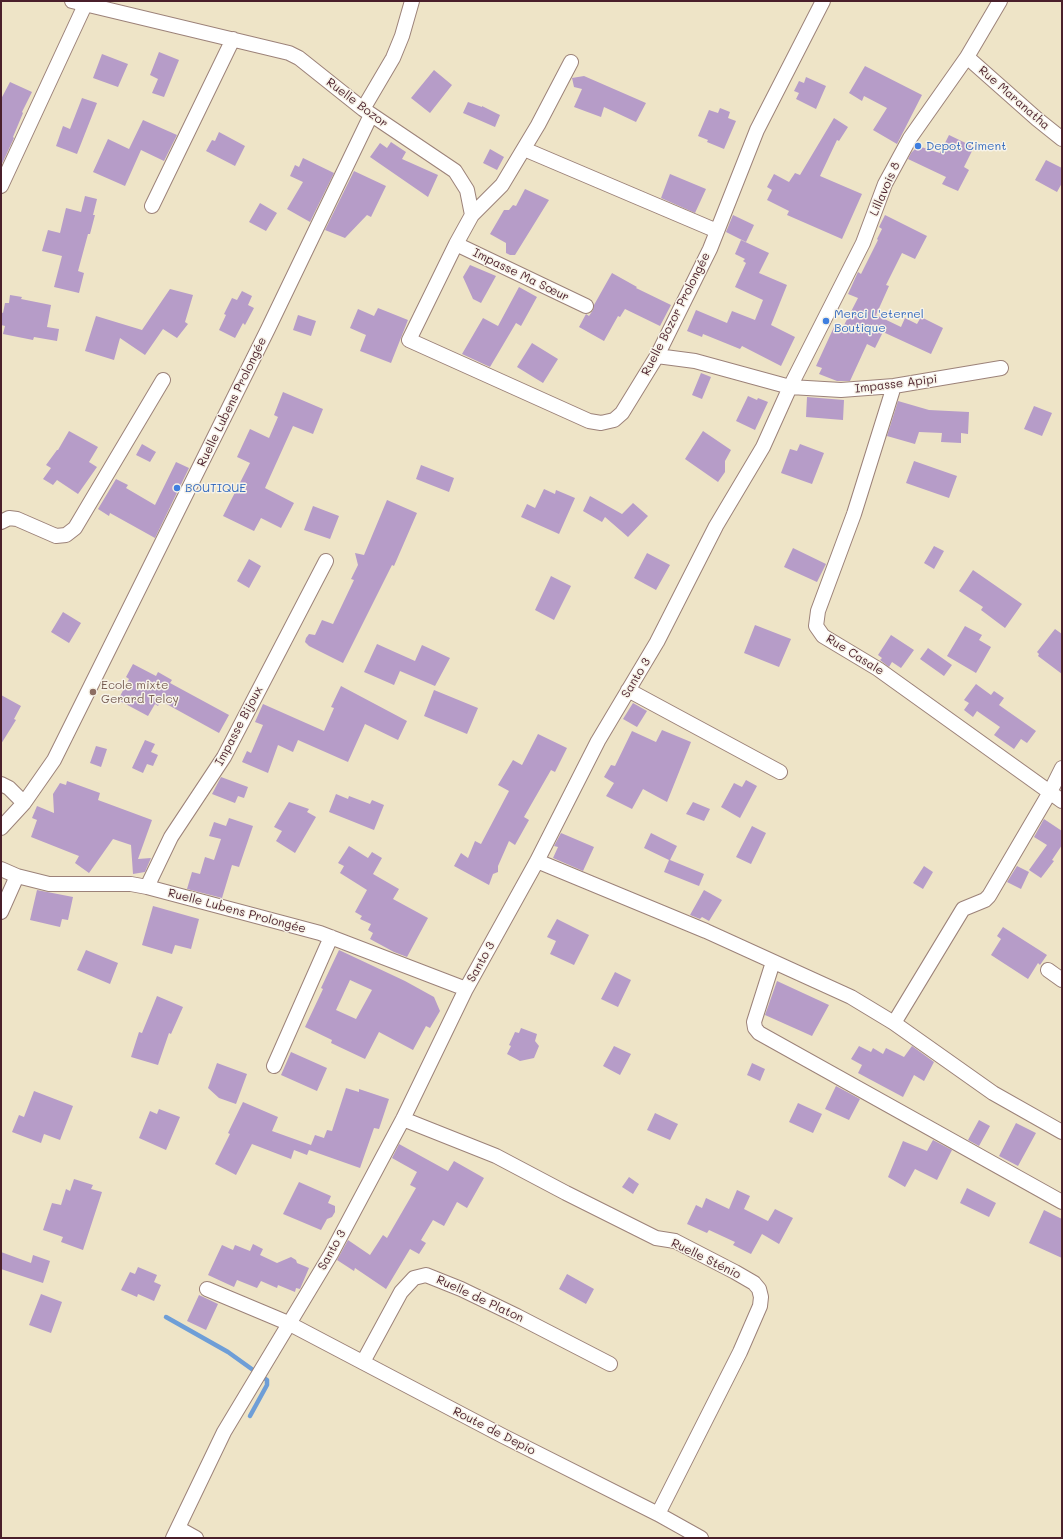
<!DOCTYPE html>
<html>
<head>
<meta charset="utf-8">
<style>
	body { margin:0 }
	#map { position:relative; width:1063px; height:1539px; overflow:hidden; background:#eee4c7; font-family:Mali,sans-serif }
	canvas { display:block }
	.frame { position:absolute; inset:0; border:2px solid #4a1f2b; pointer-events:none }
</style>
</head>
<body>
<div id="map">
<canvas width="1063" height="1539"></canvas>
<div class="frame"></div>
</div>
<script>
const ctx = document.querySelector('canvas').getContext('2d');
ctx.lineJoin = 'round';
const shape = rows => new Path2D(rows.map(r => 'M' + r).join(''));
function strokePath(path, color, width, dash) { ctx.strokeStyle = color; ctx.lineWidth = width; ctx.lineCap = dash ? 'butt' : 'round'; ctx.setLineDash(dash || []); ctx.stroke(path); }
function fillPath(path, color) { ctx.fillStyle = color; ctx.fill(path, 'evenodd'); }
function label(font, color, halo, rows, align = 'center') {
  ctx.font = font + ' Mali,sans-serif'; ctx.lineWidth = 3; ctx.setLineDash([]); ctx.textBaseline = 'middle'; ctx.strokeStyle = halo; ctx.fillStyle = color; for (const [text, x, y, turn = 0] of rows) {
    ctx.save(); ctx.translate(x, y); ctx.rotate((+turn || 0) * Math.PI / 180); ctx.textAlign = isNaN(turn) ? turn : align; if (halo) ctx.strokeText(text, 0, 0); ctx.fillText(text, 0, 0); ctx.restore();
  }
}
strokePath(shape([
	[166,1317,228,1352,267,1380,267,1385,250,1416]
]), '#6e9ed7', 4.5);
fillPath(shape([
	[159,52,179,60,164,97,152,93,158,79,150,75],
	[102,54,128,64,118,87,93,78],
	[865,66,922,95,897,144,873,130,887,108,864,96,862,101,849,93],
	[434,70,452,85,430,113,411,98],
	[584,76,646,103,636,122,604,107,601,117,574,107,582,89,574,87,572,78],
	[806,77,826,86,816,109,796,99,799,93,794,91,799,81,804,83],
	[10,82,32,92,22,112,23,113,13,137,14,138,1,166,1,99],
	[82,98,97,103,77,154,56,146,63,126,70,129],
	[468,102,482,107,482,106,500,115,495,127,463,113],
	[720,108,730,112,728,118,736,121,724,149,707,142,708,140,698,136,709,110,718,113],
	[834,118,848,127,839,141,837,140,820,176,862,194,842,239,787,215,789,211,767,200,772,190,767,187,774,174,789,182,795,173,800,175],
	[143,120,177,135,164,161,141,150,125,186,93,172,108,139,129,149],
	[219,132,245,146,235,166,206,151,212,140,215,141],
	[949,135,974,147,964,167,969,170,958,191,942,184,946,177,908,159,911,153,918,146,940,153],
	[391,142,406,152,402,159,438,175,428,197,370,157,380,143,387,148],
	[490,149,504,157,497,170,483,163],
	[303,158,334,173,310,222,287,209,303,182,290,176,295,165,299,167],
	[1046,160,1062,168,1062,183,1057,192,1035,180],
	[354,171,386,186,371,217,367,215,345,238,325,230],
	[670,174,706,189,695,213,661,198],
	[525,189,549,200,515,255,510,255,506,253,506,243,490,234,504,210,509,210,513,205,516,206],
	[85,196,97,199,93,215,95,215,90,234,88,234,78,271,84,273,79,293,54,287,62,256,42,251,48,230,60,233,66,208,81,212],
	[260,203,277,213,266,231,249,222],
	[733,215,754,225,746,242,726,232],
	[885,215,927,236,915,259,902,253,886,285,889,286,876,315,901,327,905,318,917,324,921,317,943,328,931,354,883,332,875,348,867,344,850,381,837,381,819,374,822,368,816,366,834,327,841,331,858,298,848,294,858,272,861,274,878,240,877,239,882,229,879,227],
	[741,240,769,253,759,273,787,285,771,325,795,337,781,366,742,346,740,349,703,334,702,337,687,331,696,310,727,323,732,311,755,320,763,300,735,287,746,263,743,261,745,259,735,254],
	[470,265,496,276,481,303,473,299,463,277],
	[612,273,637,287,636,288,671,305,660,326,625,309,620,317,618,316,604,341,579,327,586,314,589,316,593,310,594,305],
	[519,287,537,297,521,326,516,323,490,367,462,354,483,318,498,326],
	[170,289,193,295,185,322,188,324,177,338,163,329,145,355,120,338,114,360,85,351,96,316,142,330],
	[242,291,252,296,248,305,254,308,245,325,243,323,235,338,219,330,226,315,224,314,232,298,237,300],
	[10,295,22,297,21,299,51,305,47,327,59,329,57,341,34,337,33,340,3,334,5,326,1,325,1,312,3,313,5,303,9,303],
	[378,308,408,320,391,363,360,351,366,335,350,328,358,309,374,316],
	[298,315,316,321,311,336,293,330],
	[532,343,558,359,543,383,517,367],
	[701,373,711,377,702,399,692,395],
	[283,392,323,409,313,434,293,426,265,488,294,503,281,528,261,518,254,531,223,516,250,463,237,457,250,429,269,438,278,417,274,415],
	[748,396,757,400,758,398,768,402,755,430,736,421],
	[807,397,844,400,843,420,806,417],
	[898,401,929,410,969,412,968,434,961,433,961,443,941,442,942,433,919,432,915,444,887,436],
	[1034,406,1052,413,1042,436,1024,429],
	[69,431,98,447,89,462,97,467,78,494,57,480,53,485,43,479,51,468,46,465,57,450,58,450],
	[703,431,731,450,725,461,725,472,718,482,685,459],
	[142,444,156,452,150,462,136,455],
	[800,444,824,453,812,484,781,473,790,449,797,451],
	[914,461,957,476,949,498,906,483],
	[176,462,189,468,155,538,110,513,109,516,98,509,116,479,128,485,126,488,155,505],
	[421,465,454,478,449,492,416,479],
	[544,489,555,494,556,490,575,498,559,534,521,517,527,504,535,508],
	[590,496,622,514,633,503,648,516,628,537,605,517,602,522,583,511],
	[387,500,417,513,394,566,392,565,343,663,309,646,305,642,306,638,309,634,315,635,322,620,333,624,354,580,351,579,358,565,355,553,364,555],
	[313,506,339,516,330,539,304,530],
	[934,546,944,551,934,569,924,563],
	[793,548,826,564,817,582,784,567],
	[647,553,670,565,656,590,634,578],
	[249,559,261,566,249,588,237,581],
	[973,570,1022,604,1005,628,981,610,983,607,959,591],
	[551,576,571,586,554,620,535,610],
	[63,612,81,623,69,643,51,632],
	[755,625,791,639,779,667,744,653],
	[965,626,982,635,979,640,991,647,976,673,947,656],
	[1055,629,1062,634,1062,674,1038,656,1039,654,1037,652],
	[891,635,914,650,901,668,892,662,889,667,880,660,882,658,878,655],
	[377,644,415,661,422,645,450,658,435,686,400,671,394,685,364,672],
	[928,648,952,665,944,676,920,659],
	[133,664,156,676,158,672,172,680,170,683,229,715,219,733,161,701,158,706,155,704,148,716,118,700,129,679,126,677],
	[976,684,991,695,994,691,1004,698,999,705,1036,731,1027,743,1021,739,1014,749,994,735,1000,727,977,711,973,717,964,710,969,703,964,700],
	[341,686,407,721,398,740,365,724,348,762,298,740,293,752,278,745,268,773,242,762,247,751,251,753,263,725,255,722,263,704,324,731,334,708,331,707],
	[434,690,478,708,467,734,424,716],
	[1,695,21,706,14,719,16,720,1,744],
	[633,703,647,711,637,727,623,719],
	[662,730,691,742,667,802,643,789,632,809,606,796,614,783,604,777,611,765,615,766,632,731,656,742],
	[538,734,567,748,555,772,551,770,524,817,529,820,515,845,509,841,498,866,498,872,493,874,489,885,454,866,461,853,468,858,475,841,481,844,509,791,498,785,513,760,522,765],
	[145,740,155,744,151,752,158,755,153,766,147,764,143,773,132,768],
	[96,746,107,749,101,767,90,763],
	[221,777,248,787,244,798,238,796,235,803,212,794],
	[746,780,757,786,740,818,721,807,734,783,742,787],
	[67,781,100,793,98,800,152,820,138,859,151,858,145,872,133,874,131,845,113,839,89,873,75,863,79,856,31,837,37,820,32,818,37,806,54,813,53,794,60,783,66,785],
	[336,794,348,799,349,796,370,804,372,800,384,805,374,830,329,812],
	[289,802,309,809,307,812,316,817,295,853,276,841,282,831,274,827],
	[693,802,710,809,704,821,686,814],
	[229,818,253,826,239,867,232,865,222,898,187,889,192,872,200,874,205,857,214,860,221,839,209,836,214,822,226,826],
	[1044,819,1062,831,1062,845,1052,860,1054,861,1041,878,1029,870,1047,845,1034,837],
	[752,826,766,833,751,864,736,857],
	[561,833,594,847,583,871,553,858,558,847,554,846],
	[651,833,677,846,670,860,704,874,699,886,664,872,669,860,644,848],
	[349,846,368,858,372,852,382,858,373,874,399,889,393,899,428,918,407,957,394,952,370,939,373,933,368,930,371,924,360,919,362,916,355,912,367,890,340,873,344,866,338,863],
	[924,866,933,872,923,889,913,883],
	[1017,866,1029,872,1021,889,1007,882],
	[37,890,73,897,68,920,62,919,60,927,30,920],
	[704,890,722,900,709,921,702,917,700,919,690,915],
	[153,906,199,919,191,949,175,945,172,954,142,945],
	[557,919,589,935,574,965,550,954,556,941,547,937],
	[1003,927,1047,955,1040,965,1038,963,1028,979,991,955,1001,939,997,936],
	[86,950,118,963,110,984,77,970],
	[339,950,405,981,434,997,440,1011,430,1028,426,1026,413,1050,379,1032,365,1059,331,1043,332,1040,305,1027,323,989,321,988],
	[350,980,372,990,356,1019,336,1010],
	[615,972,631,980,618,1007,601,999],
	[777,981,829,1005,812,1036,765,1015],
	[157,996,183,1007,171,1034,169,1033,158,1065,131,1057,139,1032,142,1033],
	[521,1028,537,1034,535,1041,539,1046,534,1058,520,1061,507,1054,511,1046,509,1045,515,1032,519,1033],
	[614,1046,631,1054,620,1075,603,1066],
	[859,1046,871,1052,873,1048,883,1054,886,1048,904,1057,912,1046,934,1062,924,1081,914,1075,903,1097,858,1073,862,1065,851,1059],
	[291,1052,327,1068,317,1091,281,1075],
	[217,1063,247,1074,236,1104,219,1098,208,1088],
	[752,1063,765,1069,760,1081,747,1075],
	[836,1086,860,1099,849,1120,825,1109],
	[346,1088,359,1092,359,1089,389,1099,379,1129,374,1128,360,1168,309,1150,307,1155,294,1150,291,1159,252,1144,236,1175,215,1164,230,1134,228,1133,243,1102,278,1117,272,1131,311,1145,315,1135,324,1138,327,1130,332,1131],
	[34,1091,73,1106,60,1140,44,1134,41,1143,12,1132,19,1115,24,1117],
	[798,1103,822,1114,813,1133,789,1122],
	[159,1109,180,1117,166,1150,139,1138,150,1111,157,1114],
	[655,1113,678,1124,670,1140,647,1130],
	[979,1120,990,1126,979,1146,968,1140],
	[1016,1123,1036,1133,1018,1166,999,1156],
	[933,1140,952,1150,937,1180,915,1169,905,1187,888,1177,903,1141,927,1151],
	[399,1144,448,1171,454,1161,484,1178,467,1208,457,1202,444,1226,433,1220,421,1240,426,1243,419,1254,410,1249,386,1289,355,1268,354,1271,337,1260,348,1240,370,1255,383,1235,387,1238,416,1188,410,1185,417,1172,392,1158],
	[629,1177,639,1184,633,1194,622,1187],
	[74,1179,93,1185,91,1189,102,1192,83,1250,61,1242,63,1237,43,1230,52,1203,61,1205,66,1189,70,1191],
	[299,1182,331,1196,328,1203,335,1206,335,1212,332,1217,327,1219,321,1230,283,1214],
	[967,1188,996,1203,989,1217,960,1203],
	[737,1190,750,1196,744,1209,768,1221,775,1209,793,1218,779,1244,762,1234,751,1254,733,1245,735,1242,709,1230,707,1233,687,1224,696,1205,702,1208,706,1198,729,1209],
	[1044,1210,1062,1219,1062,1258,1029,1243],
	[253,1244,263,1249,260,1255,277,1263,291,1257,296,1260,297,1263,309,1268,300,1289,296,1288,295,1292,278,1285,277,1288,261,1281,257,1288,237,1280,234,1287,208,1275,222,1245,233,1250,235,1245,250,1251],
	[1,1252,31,1263,33,1255,50,1261,43,1283,1,1269],
	[138,1267,157,1275,154,1282,161,1285,154,1301,138,1294,137,1297,121,1290,130,1272,135,1274],
	[567,1274,594,1289,586,1304,559,1289],
	[41,1294,62,1302,51,1333,29,1325],
	[199,1295,218,1304,206,1330,187,1321]
]), '#b69cc8');
const minor = shape([
	[72,1,289,53,299,58,363,109,455,171,467,190,472,215,456,244,409,340,589,421,601,423,614,420,622,413,657,356,710,249,757,130,823,1],
	[967,57,1037,119,1062,139],
	[363,109,393,58,402,36,412,1],
	[524,149,717,231],
	[1,186,85,5],
	[152,206,233,39],
	[472,215,502,185,538,125,571,62],
	[456,244,586,306],
	[657,356,695,361,790,387,841,390,894,386,1001,368],
	[894,386,854,514,818,611,816,626,823,636,878,669,1062,801],
	[1,522,9,518,17,519,56,536,66,535,75,528,163,380],
	[628,690,780,772],
	[1,784,9,788,24,803],
	[1,828,24,803,54,760,268,329,371,115],
	[537,861,706,931,851,997,894,1023,993,1093,1062,1132],
	[1,869,17,876,49,884,131,884,147,887,320,933,466,989],
	[147,887,171,837,224,757,326,561],
	[1,912,17,876],
	[773,962,754,1022,755,1028,759,1033,1062,1202],
	[1048,970,1062,980],
	[894,1023,963,909,985,900,989,896,1050,792,1062,768],
	[274,1066,331,937],
	[403,1119,496,1156,566,1193,656,1238,675,1241,735,1272,754,1283,759,1289,761,1297,760,1306,740,1352,658,1514],
	[207,1289,288,1323,503,1436,658,1514,701,1538],
	[363,1362,401,1292,414,1278,426,1275,461,1289,517,1316,610,1364],
	[178,1528,196,1538],
	[173,1538,224,1432,331,1254,403,1119,466,989,537,861,598,741,657,642,716,526,763,447,790,387,863,243,885,184,910,138,967,57,1000,1]
]);
strokePath(minor, '#9c8279', 16);
strokePath(minor, '#fff', 14);
for (const [x, y, r, color] of [
	[918,146,4,"#3f7fe0"],
	[826,321,4,"#3f7fe0"],
	[177,488,4,"#3f7fe0"],
	[93,692,4,"#8d6e63"]
]) { const dot = new Path2D(); dot.arc(x, y, r, 0, 2 * Math.PI); ctx.fillStyle = color; ctx.fill(dot); strokePath(dot, '#f7f3e8', 1.5); }
label('12px', '#4a1f2b', '#f7f3e8', [
	["Rue Maranatha",1014,98,41],
	["Ruelle Bozor",357,103,37],
	["Lillavois 8",885,189,-66],
	["Impasse Ma Sœur",521,275,26],
	["Ruelle Bozor Prolongée",676,314,-63],
	["Impasse Apipi",896,384,-7],
	["Ruelle Lubens Prolongée",232,402,-64],
	["Rue Casale",855,655,32],
	["Santo 3",636,678,-59],
	["Impasse Bijoux",239,726,-62],
	["Ruelle Lubens Prolongée",237,911,15],
	["Santo 3",481,962,-61],
	["Santo 3",332,1250,-61],
	["Ruelle Sténio",706,1259,26],
	["Ruelle de Platon",480,1299,25],
	["Route de Depio",494,1431,27]
]);
label('12px', '#366cbe', '#f7f3e8', [
	["Depot Ciment",926,146],
	["Merci L'eternel",834,314],
	["Boutique",834,328],
	["BOUTIQUE",185,488]
], 'left');
label('12px', '#785e54', '#f7f3e8', [
	["Ecole mixte",101,685],
	["Gerard Telcy",101,699]
], 'left');
</script>
</body>
</html>
